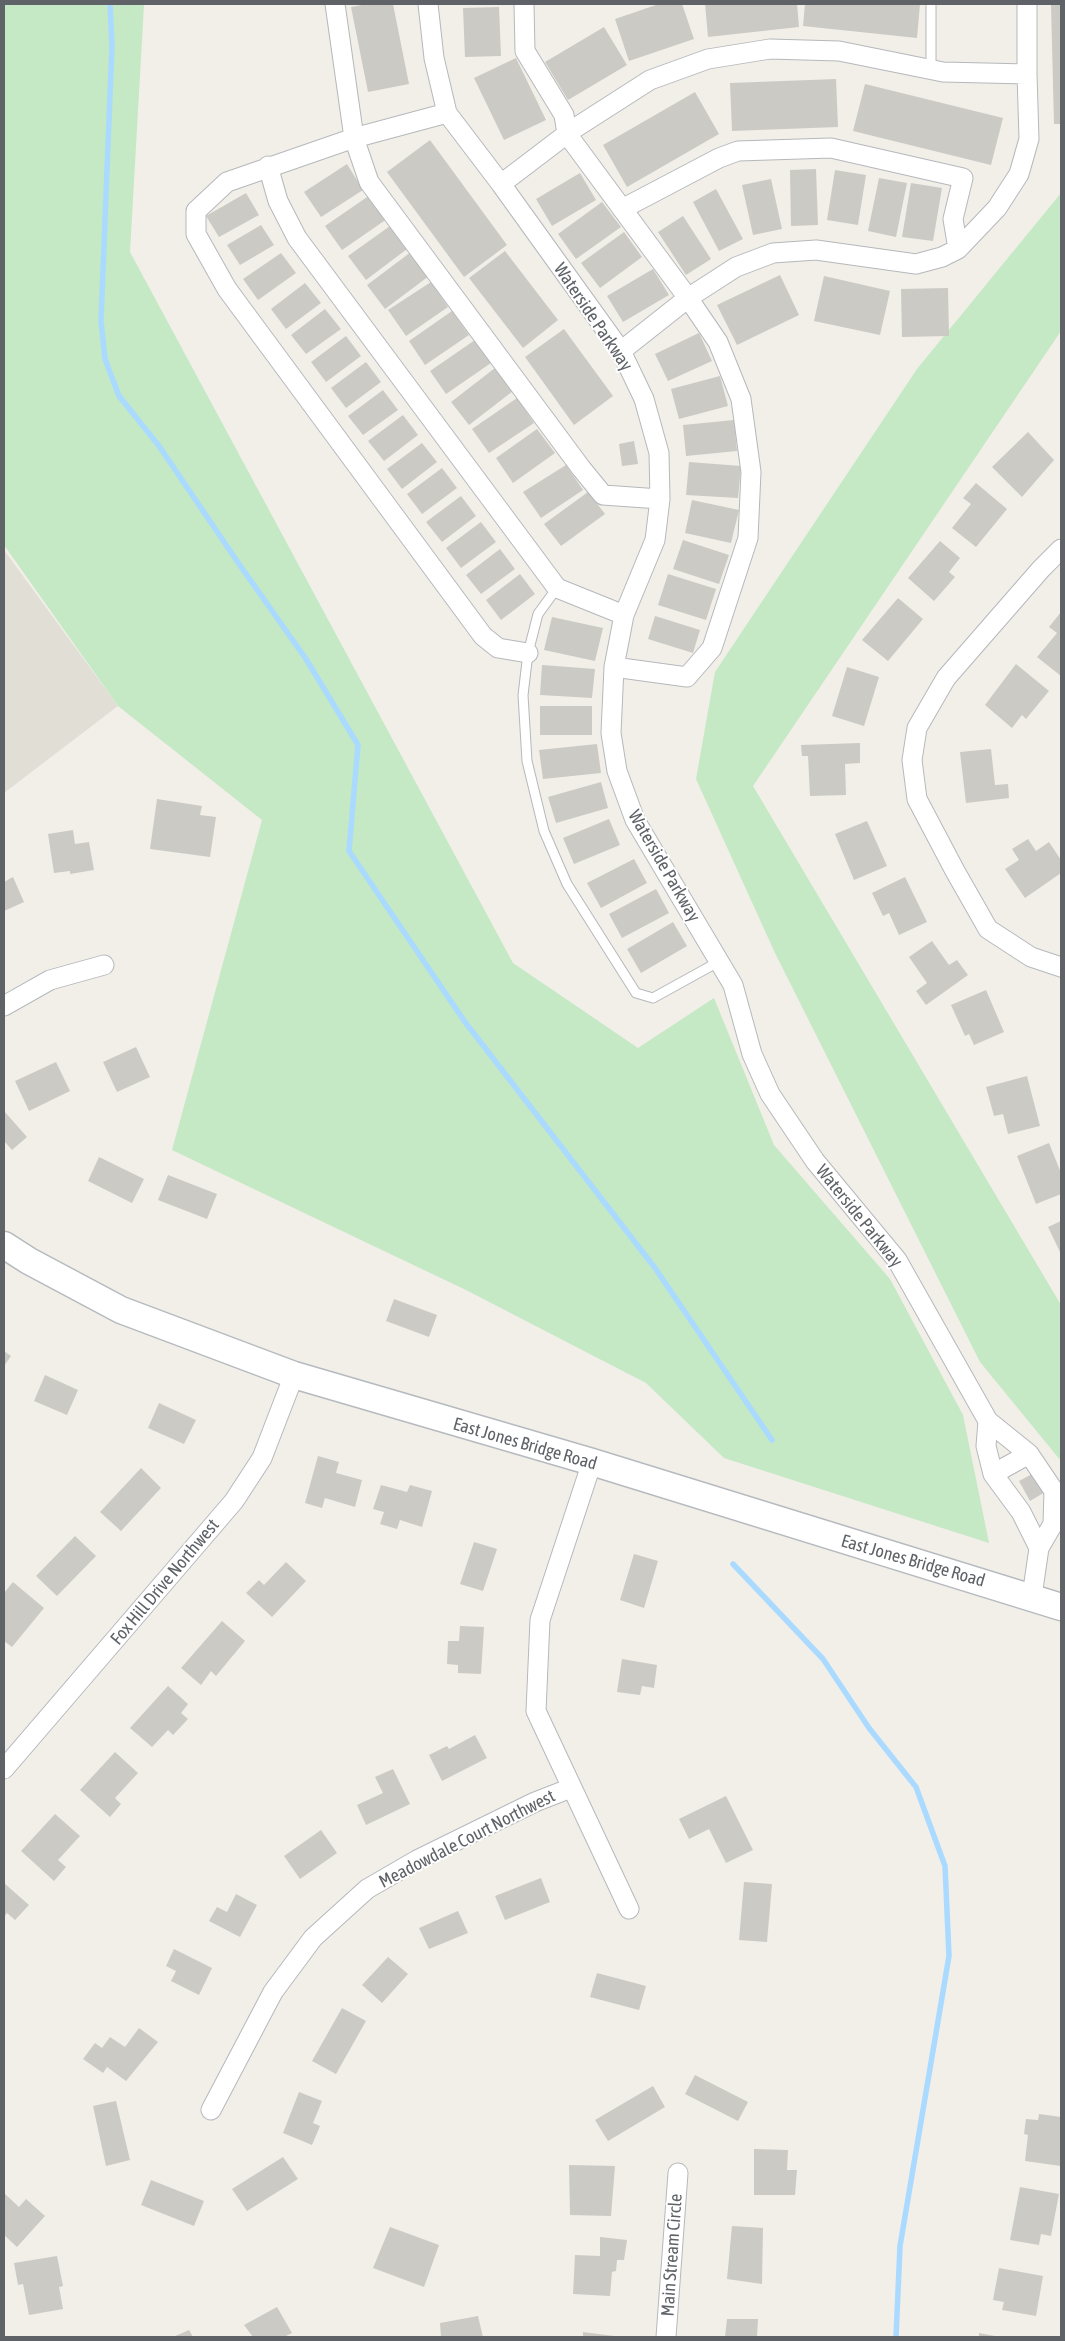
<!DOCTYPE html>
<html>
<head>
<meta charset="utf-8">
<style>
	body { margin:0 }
	#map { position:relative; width:1065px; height:2341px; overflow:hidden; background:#f1efe8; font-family:"Asap Condensed",sans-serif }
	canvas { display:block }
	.frame { position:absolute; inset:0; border:5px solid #5f6368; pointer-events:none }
</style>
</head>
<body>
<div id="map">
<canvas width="1065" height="2341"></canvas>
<div class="frame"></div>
</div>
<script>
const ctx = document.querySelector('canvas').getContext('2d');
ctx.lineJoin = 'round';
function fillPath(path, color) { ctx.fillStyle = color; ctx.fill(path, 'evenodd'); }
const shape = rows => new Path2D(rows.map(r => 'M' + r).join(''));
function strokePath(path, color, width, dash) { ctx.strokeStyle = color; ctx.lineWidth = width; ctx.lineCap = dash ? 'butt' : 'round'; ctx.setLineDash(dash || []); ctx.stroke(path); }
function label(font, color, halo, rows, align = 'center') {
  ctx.font = font + ' "Asap Condensed",sans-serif'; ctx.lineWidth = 4; ctx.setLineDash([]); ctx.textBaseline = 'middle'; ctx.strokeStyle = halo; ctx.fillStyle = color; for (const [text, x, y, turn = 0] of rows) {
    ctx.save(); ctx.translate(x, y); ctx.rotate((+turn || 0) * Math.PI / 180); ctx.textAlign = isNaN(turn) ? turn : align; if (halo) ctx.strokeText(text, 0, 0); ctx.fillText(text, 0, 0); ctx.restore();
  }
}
fillPath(shape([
	[4,550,118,706,4,793]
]), '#e1ded6');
fillPath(shape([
	[4,4,144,4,130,252,513,963,638,1048,714,998,774,1145,890,1279,963,1415,989,1543,724,1458,646,1383,466,1290,172,1150,262,820,118,706,4,545],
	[1061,193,1061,331,753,786,1061,1305,1061,1461,980,1362,775,953,696,779,715,672,917,369]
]), '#c5e8c5');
strokePath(shape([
	[110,4,112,45,101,321,105,359,119,396,159,446,239,564,306,659,358,745,349,851,465,1022,655,1268,772,1440],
	[733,1564,823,1659,869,1728,916,1787,945,1866,949,1956,900,2246,896,2337]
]), '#aadaff', 5.5);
fillPath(shape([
	[367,4,393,4,409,84,368,92,351,7],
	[659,4,682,4,694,39,629,61,615,19],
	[705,4,797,4,799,27,708,37],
	[805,4,920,4,917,38,803,26],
	[1051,4,1061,4,1061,124,1054,124],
	[499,7,501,56,465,57,463,8],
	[604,27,627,65,568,100,545,62],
	[516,58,546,120,504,140,474,78],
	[836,79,838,127,732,131,730,83],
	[865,84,1003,118,991,165,853,131],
	[695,92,719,134,627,187,603,145],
	[430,140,507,245,464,277,387,172],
	[347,164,363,190,321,217,304,192],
	[816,169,818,225,791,226,790,170],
	[835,170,866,175,858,225,827,220],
	[580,173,596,200,552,226,536,199],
	[879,178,907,183,896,237,868,231],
	[771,179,782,229,753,235,742,185],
	[911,183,942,188,933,241,902,237],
	[716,189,743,239,719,251,693,202],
	[246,193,259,215,219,237,206,216],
	[370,195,387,219,342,250,325,226],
	[602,202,621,227,576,259,558,234],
	[683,216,711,259,686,275,658,232],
	[261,225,274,245,240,265,227,245],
	[390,226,407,249,366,280,348,256],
	[624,232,642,257,600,288,581,263],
	[505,251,558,320,523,348,469,278],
	[411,252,429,276,385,309,367,285],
	[281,253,296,273,258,300,243,279],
	[653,269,669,295,623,322,607,296],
	[780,275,799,315,737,345,717,305],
	[824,276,890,291,880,335,814,321],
	[431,282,448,307,406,336,388,310],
	[305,283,321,303,286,329,271,309],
	[948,288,949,336,902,337,901,289],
	[325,309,341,329,306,354,291,335],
	[452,311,469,335,425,365,409,341],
	[564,329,613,396,574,425,525,357],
	[699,333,712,361,668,381,655,354],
	[346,336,361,356,326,382,311,362],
	[475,340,491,363,446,394,430,371],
	[366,362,381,382,346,408,331,388],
	[495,368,513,391,469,425,451,402],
	[720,376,728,406,679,419,671,389],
	[383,390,398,410,363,435,348,416],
	[517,398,534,423,489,453,472,429],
	[403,415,418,435,384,461,368,441],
	[734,420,737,451,686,456,683,425],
	[537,429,555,453,513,483,496,458],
	[1028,432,1054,460,1022,497,992,467],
	[634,441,638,464,622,466,619,444],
	[422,443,437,462,402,489,387,469],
	[689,462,741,466,738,498,686,495],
	[566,465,583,490,541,518,523,492],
	[442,468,457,488,422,514,407,494],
	[976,483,1007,509,976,547,952,528,971,504,963,498],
	[588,492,605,514,561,546,544,524],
	[461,496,476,516,442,542,426,522],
	[692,500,739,510,731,543,685,533],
	[481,522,496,542,461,568,446,548],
	[683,540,729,555,719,584,673,569],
	[940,541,960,558,949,572,955,577,934,601,908,578],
	[500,549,515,569,481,594,466,575],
	[520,574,535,594,501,620,486,600],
	[668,574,716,589,706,620,658,605],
	[898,598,923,619,888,661,862,640],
	[1061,612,1061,676,1037,657,1057,633,1049,627],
	[655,616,700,630,693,653,648,639],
	[552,617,603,628,595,661,544,650],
	[1016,664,1049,691,1026,719,1022,715,1012,728,985,705],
	[542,665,595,669,592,698,540,695],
	[847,667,879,677,864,726,832,716],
	[540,706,592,706,592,735,540,735],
	[860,743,860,763,845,764,846,795,810,796,808,756,802,756,801,745],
	[597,744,601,773,543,779,539,750],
	[991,749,995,785,1008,784,1009,798,966,803,960,752],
	[601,782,608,808,556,823,548,797],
	[157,799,202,806,200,815,216,817,210,857,150,849],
	[609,819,620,845,574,864,563,838],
	[867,821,887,866,854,880,835,834],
	[73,830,75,844,89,842,94,870,70,874,70,871,54,873,48,834],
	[1028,839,1036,851,1049,842,1061,860,1061,873,1025,898,1005,869,1019,860,1012,849],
	[634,859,647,883,601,908,587,883],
	[13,877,24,902,4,911,4,882],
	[905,877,927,922,899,935,889,913,883,916,872,893],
	[656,889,669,913,622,938,609,914],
	[673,922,687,946,641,973,627,949],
	[932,941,949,965,957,960,968,975,926,1005,916,991,927,983,909,957],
	[986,990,1004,1032,974,1045,969,1034,965,1036,951,1005],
	[136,1047,150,1077,117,1092,103,1062],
	[56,1062,70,1091,29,1111,15,1081],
	[1027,1076,1040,1126,1008,1134,1003,1114,994,1116,986,1087],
	[4,1111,27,1137,12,1150,4,1141],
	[1049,1143,1061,1173,1061,1194,1036,1204,1017,1156],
	[99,1157,144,1179,132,1203,88,1181],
	[168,1175,217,1194,207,1219,158,1200],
	[1061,1221,1061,1251,1060,1252,1048,1227],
	[394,1299,437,1315,429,1337,386,1321],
	[4,1351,11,1356,4,1366],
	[45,1375,78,1390,67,1415,34,1401],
	[159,1403,196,1420,184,1444,148,1428],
	[318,1456,339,1462,336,1473,362,1480,355,1507,325,1498,322,1508,305,1503],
	[141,1468,161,1488,121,1531,100,1512],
	[1034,1473,1045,1492,1030,1501,1019,1481],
	[381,1485,407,1492,410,1485,432,1491,422,1527,400,1520,397,1529,380,1524,384,1512,373,1509],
	[75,1536,96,1556,57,1596,36,1576],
	[474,1542,497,1549,483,1591,460,1584],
	[634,1554,658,1561,644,1608,620,1600],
	[286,1562,306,1581,272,1617,246,1593,259,1580,264,1585],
	[13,1582,44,1608,12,1647,4,1641,4,1593],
	[222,1621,245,1641,216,1676,211,1671,201,1685,181,1668],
	[460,1626,484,1627,481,1674,458,1673,458,1665,447,1664,448,1641,459,1641],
	[622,1659,657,1665,654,1688,642,1686,640,1695,617,1692],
	[168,1686,188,1704,181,1713,188,1719,173,1735,168,1730,152,1747,130,1728],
	[475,1735,487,1758,442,1781,429,1755,447,1746,449,1749],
	[115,1752,138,1773,115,1798,121,1804,110,1817,80,1790],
	[393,1769,410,1804,366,1825,357,1805,383,1793,375,1777],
	[726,1796,753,1850,726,1863,709,1829,689,1839,679,1819],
	[55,1814,80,1836,58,1860,66,1867,54,1881,21,1851],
	[321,1830,337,1853,300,1879,284,1856],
	[541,1878,550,1902,505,1920,495,1896],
	[744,1882,772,1884,767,1942,739,1940],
	[4,1883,29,1905,15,1920,7,1913,4,1917],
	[236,1894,257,1905,240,1937,209,1921,217,1907,227,1912],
	[458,1911,468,1933,429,1949,419,1928],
	[174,1949,212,1968,199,1995,171,1981,176,1971,166,1966],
	[388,1957,408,1974,382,2003,362,1985],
	[597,1973,646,1986,639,2010,590,1997],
	[342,2008,366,2021,336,2074,312,2061],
	[139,2028,158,2042,126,2081,107,2067,103,2073,83,2059,95,2043,102,2048,110,2037,125,2047],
	[695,2075,748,2102,738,2121,685,2094],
	[653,2086,665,2107,608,2141,595,2120],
	[299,2092,322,2101,313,2123,320,2126,312,2145,283,2133],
	[116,2101,130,2160,106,2166,93,2106],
	[1039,2114,1061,2117,1061,2166,1025,2161,1028,2135,1024,2134,1026,2119,1038,2120],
	[754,2149,788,2150,787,2170,797,2170,795,2195,754,2195],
	[283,2157,298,2179,247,2211,232,2189],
	[569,2165,615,2166,611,2216,570,2215],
	[151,2180,204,2201,194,2226,141,2205],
	[1020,2187,1059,2194,1051,2236,1041,2234,1039,2245,1010,2240],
	[4,2193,19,2207,26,2199,45,2216,17,2247,4,2235],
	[732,2226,763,2228,762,2284,727,2279],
	[390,2227,439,2245,424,2287,373,2268],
	[600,2237,627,2240,624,2260,617,2260,616,2271,612,2272,610,2296,573,2294,575,2255,600,2256],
	[57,2256,63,2286,59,2287,63,2309,29,2315,23,2284,18,2285,14,2263],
	[999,2268,1043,2276,1036,2316,1002,2310,1004,2302,993,2300],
	[277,2307,292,2333,284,2337,253,2337,244,2325],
	[478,2316,483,2337,441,2337,440,2323],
	[727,2319,758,2319,757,2337,725,2337],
	[189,2330,193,2337,173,2337],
	[583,2332,614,2336,614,2337,583,2337],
	[979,2333,995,2336,995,2337,979,2337]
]), '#cccac5');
const lane = shape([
	[931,70,931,4],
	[557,588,538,614,528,653,523,695,527,761,544,831,567,884,636,993,653,998,720,961]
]);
const street = shape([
	[335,4,354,138,369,182,581,468,603,495,660,499],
	[428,4,434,58,447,113,501,184,621,351,644,399,659,453,660,499,655,540,624,615,614,667,611,733,617,771,635,820,733,985,752,1054,770,1094,815,1161,897,1260,988,1421,1029,1454,1054,1491,1053,1524,1039,1548,1032,1596],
	[524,4,525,51,564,115,567,134,688,298,718,342,741,399,751,472,748,538,712,648,687,677,614,667],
	[1027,74,1027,4],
	[447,113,354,138,227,182,196,211,196,234,227,289,483,636,498,648,528,653],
	[268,166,278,201,297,238,557,588,624,615],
	[501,184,572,130,650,80,708,59,770,49,839,51,943,72,1027,74,1029,139,1019,174,997,208,958,249,942,257,916,264,816,250,773,253,736,267,688,298,621,351],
	[622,209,719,158,738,151,831,148,963,178,953,219,958,249],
	[1061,549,1041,569,946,678,917,728,912,760,917,799,955,871,988,929,1031,957,1061,967],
	[4,1006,50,980,104,965],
	[988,1421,986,1446,993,1474,1021,1512,1039,1548],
	[592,1462,540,1620,536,1711,629,1909],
	[993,1474,1029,1454],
	[4,1769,234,1501,262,1458,294,1375],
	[211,2110,273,1992,313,1938,367,1889,417,1860,535,1802,571,1788],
	[666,2337,678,2173]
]);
const secondary = shape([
	[4,1245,29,1261,121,1310,294,1375,592,1462,1061,1607]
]);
strokePath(lane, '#b5b8bc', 11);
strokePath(street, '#b5b8bc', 21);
strokePath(secondary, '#b6babf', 29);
strokePath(lane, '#fff', 9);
strokePath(street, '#fff', 19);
strokePath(secondary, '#fff', 26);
label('18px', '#5f6368', '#fff', [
	["Waterside Parkway",593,317,56],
	["Waterside Parkway",664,866,60],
	["Waterside Parkway",859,1216,51],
	["East Jones Bridge Road",525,1444,16],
	["East Jones Bridge Road",913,1561,16],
	["Fox Hill Drive Northwest",165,1582,-50],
	["Meadowdale Court Northwest",467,1839,-27],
	["Main Stream Circle",672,2255,-86]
]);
</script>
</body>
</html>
